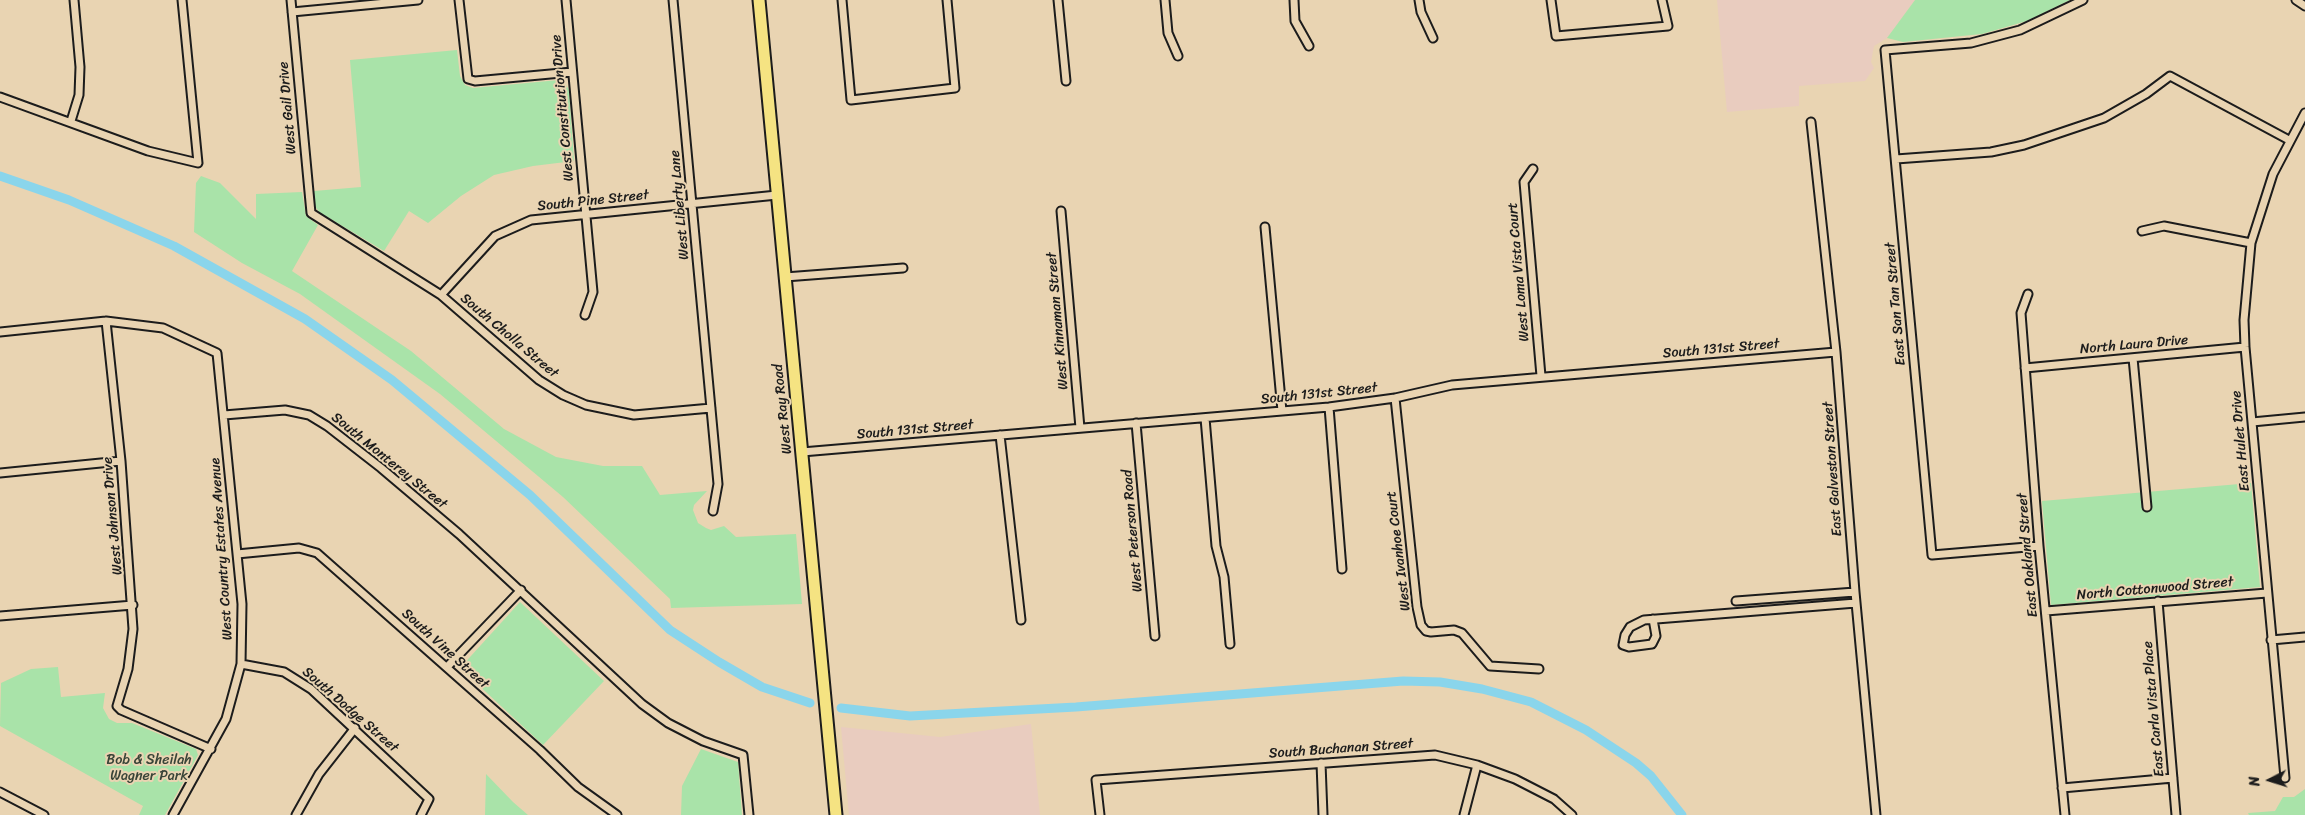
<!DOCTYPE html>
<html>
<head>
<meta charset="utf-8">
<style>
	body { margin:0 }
	#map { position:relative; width:2305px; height:815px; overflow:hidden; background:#e9d4b2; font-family:Sriracha,sans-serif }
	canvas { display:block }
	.north { position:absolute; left:2245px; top:755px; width:50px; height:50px; -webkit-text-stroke:4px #e9d4b2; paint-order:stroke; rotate:265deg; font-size:14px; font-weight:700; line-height:20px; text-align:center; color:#1c1c1c }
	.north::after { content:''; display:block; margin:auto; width:18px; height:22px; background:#1c1c1c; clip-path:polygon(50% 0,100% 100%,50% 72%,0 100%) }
</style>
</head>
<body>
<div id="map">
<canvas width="2305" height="815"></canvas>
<div class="north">N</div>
</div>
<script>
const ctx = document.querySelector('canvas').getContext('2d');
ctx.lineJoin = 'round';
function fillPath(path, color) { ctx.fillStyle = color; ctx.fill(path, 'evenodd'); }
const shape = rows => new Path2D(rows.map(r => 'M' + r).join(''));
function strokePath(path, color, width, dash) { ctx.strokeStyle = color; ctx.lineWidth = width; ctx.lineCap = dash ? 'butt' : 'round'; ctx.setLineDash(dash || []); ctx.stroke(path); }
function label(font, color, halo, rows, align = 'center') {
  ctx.font = font + ' Sriracha,sans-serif'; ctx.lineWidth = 4; ctx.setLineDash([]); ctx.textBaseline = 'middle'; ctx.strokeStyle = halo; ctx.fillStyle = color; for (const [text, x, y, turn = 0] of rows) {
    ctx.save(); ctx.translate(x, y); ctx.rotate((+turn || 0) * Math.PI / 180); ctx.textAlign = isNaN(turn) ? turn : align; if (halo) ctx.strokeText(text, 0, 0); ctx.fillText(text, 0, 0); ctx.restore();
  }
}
fillPath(shape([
	[1717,0,1915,0,1887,38,1874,46,1871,62,1874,68,1865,81,1799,86,1799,106,1727,112],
	[1031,724,1040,815,849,815,841,727,940,737]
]), '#e9ccbf');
fillPath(shape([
	[1915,0,2070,0,2027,21,1982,34,1903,42,1887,38],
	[457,50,460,76,465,85,473,88,559,80,564,81,569,90,574,161,533,166,494,175,461,196,428,223,409,211,384,251,319,212,315,206,314,191,361,187,350,60],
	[201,176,220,183,256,219,256,194,302,192,306,216,318,225,292,271,411,351,504,429,556,457,603,466,642,466,660,495,707,491,694,505,693,510,698,523,706,528,711,530,724,526,736,537,796,534,802,604,671,608,670,599,563,497,440,394,300,294,242,263,194,232,196,183],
	[2251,483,2260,587,2051,605,2042,501],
	[520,602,604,681,543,745,460,668],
	[58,667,61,697,105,693,103,708,109,719,117,723,132,723,196,749,198,755,165,815,139,815,143,806,0,726,1,683,31,669],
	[701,749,738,762,742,815,681,815,682,786],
	[486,774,513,802,528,815,485,815],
	[2305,789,2305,815,2249,815,2248,813,2275,811,2283,797,2294,797]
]), '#a9e3a9');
strokePath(shape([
	[0,176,69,200,174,246,305,319,392,380,530,495,670,630,719,662,762,687,810,703],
	[841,708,910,716,1076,707,1403,681,1440,682,1482,689,1531,702,1586,730,1636,763,1651,776,1682,815]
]), '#8ad5eb', 9);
const street = shape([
	[291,0,311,213,441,295,539,380,563,395,586,405,634,415,711,408],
	[459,0,468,79,475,81,572,72],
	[566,0,593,292,585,315],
	[673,0,718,484,713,511],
	[842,0,851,100,955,88,947,0],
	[1058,0,1066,81],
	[1165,0,1168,33,1178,56],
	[1294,0,1295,21,1309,46],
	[1419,0,1421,12,1433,38],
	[1551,0,1556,36,1668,26,1662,0],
	[2296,0,2305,6],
	[292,12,418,0],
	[0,97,148,151,198,163,182,0],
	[71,121,79,95,80,67,74,0],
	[1811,122,1836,352,1855,592,1876,815],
	[1896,159,1991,152,2024,145,2104,118,2146,94,2170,76,2289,140],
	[1533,169,1524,182,1541,376],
	[1061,211,1080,428],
	[1265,227,1282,411],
	[2142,231,2164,226,2251,243],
	[785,277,903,268],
	[2028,294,2021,313,2039,546,2065,815],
	[441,295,495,236,531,220,777,195],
	[106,321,121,461,133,629,128,669,117,706,121,710,211,749],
	[0,332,106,321,163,328,217,353,242,604,241,664,226,719,173,815],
	[2133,358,2147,507],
	[2025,368,2245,347],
	[1395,398,1417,607,1421,625,1426,631,1431,632,1454,630,1462,633,1490,666,1539,669],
	[1329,407,1342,569],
	[224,415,285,410,309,415,327,426,381,468,459,534,642,704,668,723,703,741,743,755,749,815],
	[1205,418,1216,546,1224,577,1230,644],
	[2252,422,2305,417],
	[1136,423,1155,636],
	[1000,435,1021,620],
	[802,452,1329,407,1395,398,1452,385,1836,352],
	[0,473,121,461],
	[2039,546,1932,555,1885,50,1971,43,2020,30,2083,0],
	[237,554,299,548,317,553,540,750,578,787,617,815],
	[1736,601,1855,592],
	[2158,601,2176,815],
	[2046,611,2267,593],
	[0,616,133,605],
	[1653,619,1656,636,1652,644,1629,647,1623,645,1625,635,1630,627,1644,620,1856,603],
	[2271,640,2305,637],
	[241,664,284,672,311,689,429,799,421,815],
	[447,667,521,590],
	[1321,763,1323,815],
	[2285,778,2245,347,2244,320,2251,243,2273,174,2305,113],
	[2062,788,2173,778],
	[0,792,44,815],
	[296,815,319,774,355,728],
	[1100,815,1096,780,1435,755,1477,765,1515,779,1554,799,1572,815],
	[1464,815,1477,765]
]);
const primary = shape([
	[759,0,836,815]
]);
strokePath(street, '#1c1c1c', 11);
strokePath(primary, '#1c1c1c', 15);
strokePath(street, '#e9d4b2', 7);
strokePath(primary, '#f5e382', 11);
label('14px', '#1c1c1c', '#e9d4b2', [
	["West Gail Drive",288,108,-95],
	["West Constitution Drive",563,108,-95],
	["South Pine Street",593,201,-6],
	["West Liberty Lane",680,205,-95],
	["West Loma Vista Court",1519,272,-95],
	["East San Tan Street",1896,304,-95],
	["West Kinnaman Street",1058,321,-95],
	["South Cholla Street",509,336,40],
	["North Laura Drive",2134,345,-5],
	["South 131st Street",1721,349,-5],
	["South 131st Street",1319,394,-6],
	["West Ray Road",783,409,-96],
	["South 131st Street",915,430,-5],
	["East Hulet Drive",2241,441,-95],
	["South Monterey Street",389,461,39],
	["East Galveston Street",1833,469,-94],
	["West Johnson Drive",113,516,-95],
	["West Peterson Road",1133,531,-95],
	["West Country Estates Avenue",222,549,-94],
	["West Ivanhoe Court",1399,551,-97],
	["East Oakland Street",2028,555,-95],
	["North Cottonwood Street",2155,589,-5],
	["South Vine Street",445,649,42],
	["East Carla Vista Place",2154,709,-95],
	["South Dodge Street",350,710,41],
	["South Buchanan Street",1341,749,-4]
]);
label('14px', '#384438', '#e9d4b2', [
	["Bob & Sheilah",149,760],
	["Wagner Park",149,776]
]);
</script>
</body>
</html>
